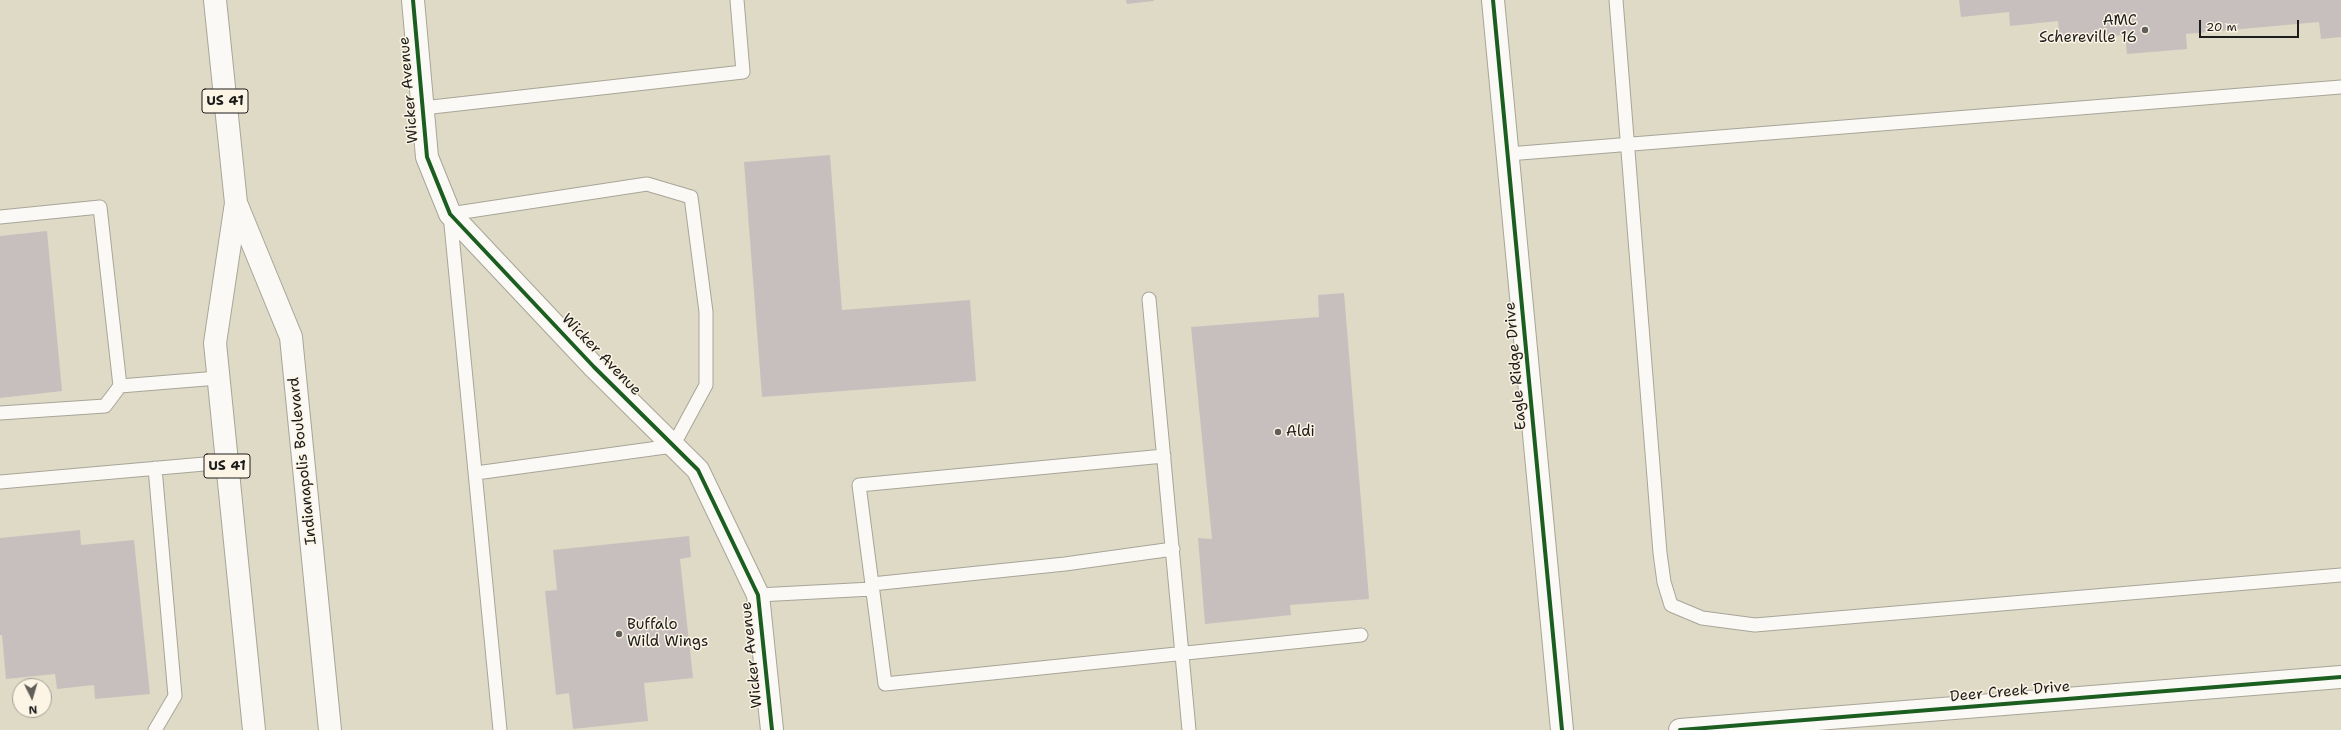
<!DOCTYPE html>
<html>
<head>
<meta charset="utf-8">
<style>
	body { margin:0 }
	#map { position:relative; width:2341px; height:730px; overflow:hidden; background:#dedac6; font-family:"Shantell Sans",sans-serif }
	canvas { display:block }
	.north { position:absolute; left:12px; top:678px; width:40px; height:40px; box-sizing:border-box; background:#fcf5e5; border:1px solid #a29e95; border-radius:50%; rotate:175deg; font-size:11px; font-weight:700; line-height:16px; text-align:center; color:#1c1c1c }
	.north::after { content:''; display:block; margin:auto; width:14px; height:18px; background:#605e58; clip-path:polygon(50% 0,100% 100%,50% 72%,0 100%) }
	.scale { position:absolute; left:2199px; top:20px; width:100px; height:18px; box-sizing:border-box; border:2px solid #1c1c1c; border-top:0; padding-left:5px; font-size:12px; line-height:14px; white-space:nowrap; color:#1c1c1c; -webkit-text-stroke:3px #fcf5e5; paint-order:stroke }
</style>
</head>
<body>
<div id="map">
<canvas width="2341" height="730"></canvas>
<div class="north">N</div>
<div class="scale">20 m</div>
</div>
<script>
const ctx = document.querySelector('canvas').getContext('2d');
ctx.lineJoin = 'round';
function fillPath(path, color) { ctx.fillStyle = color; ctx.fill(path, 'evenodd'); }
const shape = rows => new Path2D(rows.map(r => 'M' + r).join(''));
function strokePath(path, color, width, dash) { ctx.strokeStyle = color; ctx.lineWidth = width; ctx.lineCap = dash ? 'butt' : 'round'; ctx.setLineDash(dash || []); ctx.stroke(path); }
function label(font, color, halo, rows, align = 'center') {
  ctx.font = font + ' "Shantell Sans",sans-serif'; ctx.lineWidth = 3; ctx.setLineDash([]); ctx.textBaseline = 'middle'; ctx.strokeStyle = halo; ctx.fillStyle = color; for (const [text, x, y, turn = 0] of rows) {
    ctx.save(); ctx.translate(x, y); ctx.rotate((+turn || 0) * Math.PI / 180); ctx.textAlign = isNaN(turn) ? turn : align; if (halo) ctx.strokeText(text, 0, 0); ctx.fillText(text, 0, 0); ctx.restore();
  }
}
fillPath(shape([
	[1126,0,1154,0,1154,1,1127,4],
	[1959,0,2341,0,2341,37,2321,39,2319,22,2186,34,2187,49,2127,54,2125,35,2060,40,2058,21,2010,26,2009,12,1961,17],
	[830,155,842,310,970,300,976,381,762,397,744,162],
	[47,231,62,391,0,398,0,236],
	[1344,293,1369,599,1290,605,1291,615,1205,624,1198,538,1212,539,1191,327,1319,317,1318,295],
	[80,530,81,545,134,540,150,694,95,699,94,685,57,689,55,674,6,679,2,635,0,635,0,538],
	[689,536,691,557,680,559,693,678,644,683,648,721,573,729,569,693,556,695,545,591,557,590,553,550]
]), '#c7bfbe');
const lane = shape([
	[1616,0,1660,553,1664,582,1671,605,1702,618,1755,625,2341,575],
	[423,108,743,72,737,0],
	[1508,154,2341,87],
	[0,217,100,207,120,386,105,406,0,413],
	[1149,299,1189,730],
	[120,386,218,378],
	[1164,456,859,485,885,684,1361,635],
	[476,473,673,446,706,385,706,312,691,197,647,184,450,214,500,730],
	[0,482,227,462],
	[872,584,1065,564,1173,549],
	[758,595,872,589],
	[155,730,175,696,155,468]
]);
const street = shape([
	[413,0,427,157,450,214,594,367,698,470,758,595,772,730],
	[1493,0,1562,730],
	[1680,730,2341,677]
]);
const highway = shape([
	[215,0,236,203,215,343,254,730],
	[236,203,291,337,330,730]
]);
strokePath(lane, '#a8a598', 15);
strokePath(street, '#a8a598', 24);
strokePath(highway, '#a8a598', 24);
strokePath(lane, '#faf9f6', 13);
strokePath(street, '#faf9f6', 22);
strokePath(highway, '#faf9f6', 22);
strokePath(shape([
	[413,0,427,157,450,214,594,367,698,470,758,595,772,730],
	[1493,0,1562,730],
	[1680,730,2341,677]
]), '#1b5e20', 4);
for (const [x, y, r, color] of [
	[2145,30,4,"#605e58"],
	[1278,432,4,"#605e58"],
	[619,634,4,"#605e58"]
]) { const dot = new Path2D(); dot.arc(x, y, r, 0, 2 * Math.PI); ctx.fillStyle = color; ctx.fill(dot); strokePath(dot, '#fcf5e5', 1.5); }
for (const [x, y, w] of [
	[225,101,46],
	[227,466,46]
]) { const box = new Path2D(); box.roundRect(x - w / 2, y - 12, w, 24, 3); ctx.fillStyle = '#fcf5e5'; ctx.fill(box); strokePath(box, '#1c1c1c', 1); }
label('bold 14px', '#1c1c1c', null, [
	["US 41",225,101],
	["US 41",227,466]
]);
label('15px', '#1c1c1c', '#fcf5e5', [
	["AMC",2137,21,"right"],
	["Schereville 16",2137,38,"right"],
	["Aldi",1286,432],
	["Buffalo",627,625],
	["Wild Wings",627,642]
], 'left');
label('15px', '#1c1c1c', '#fcf5e5', [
	["Wicker Avenue",409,90,-95],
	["Wicker Avenue",601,355,46],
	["Eagle Ridge Drive",1516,366,-95],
	["Indianapolis Boulevard",303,461,-96],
	["Wicker Avenue",752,655,-96],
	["Deer Creek Drive",2010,692,-5]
]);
</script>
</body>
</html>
